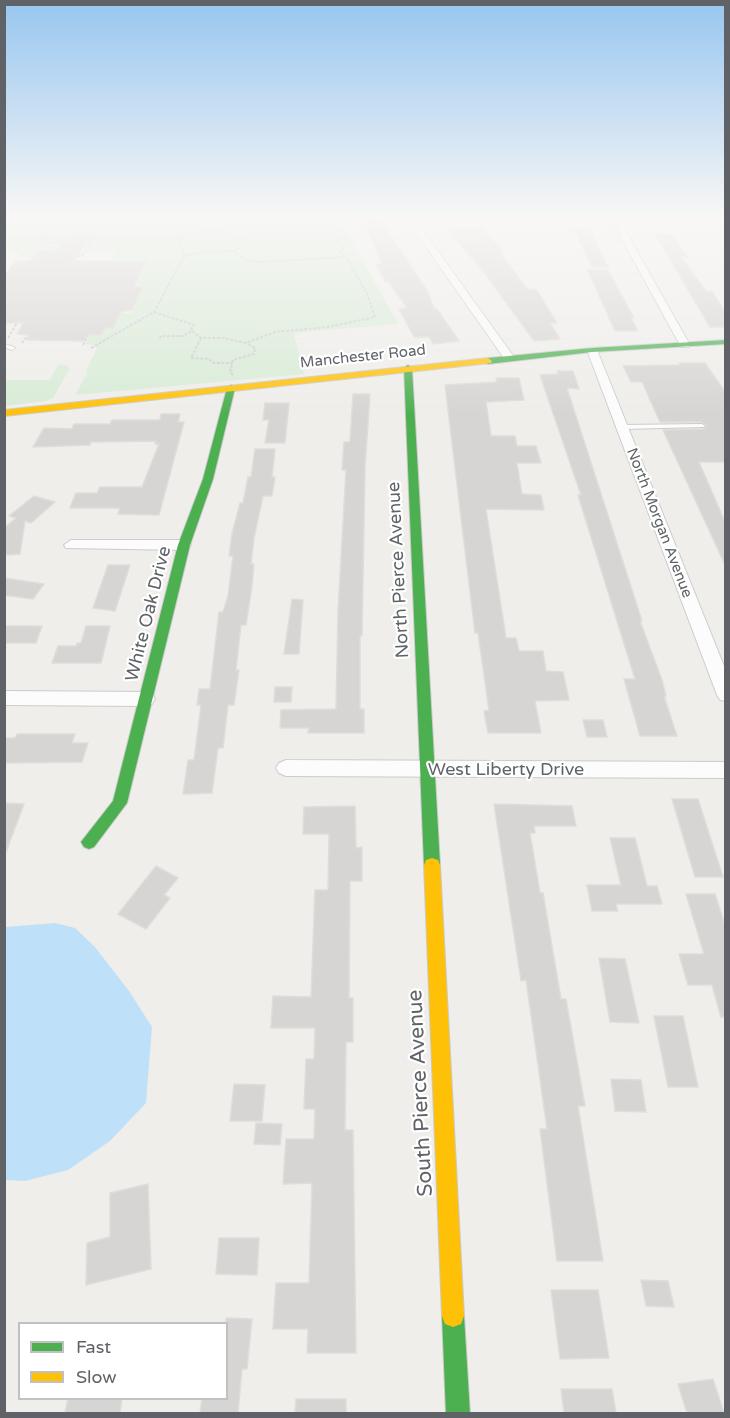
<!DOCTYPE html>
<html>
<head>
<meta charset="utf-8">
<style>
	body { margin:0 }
	#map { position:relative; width:730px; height:1418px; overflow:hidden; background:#efeeea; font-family:"Varela Round",sans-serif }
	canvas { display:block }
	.frame { position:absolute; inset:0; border:6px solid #5f6368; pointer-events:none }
	.legend { position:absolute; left:18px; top:1322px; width:210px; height:78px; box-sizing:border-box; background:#fff; border:2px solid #bfc1c3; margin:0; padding:8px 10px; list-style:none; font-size:18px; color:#5f6368 }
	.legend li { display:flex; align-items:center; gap:12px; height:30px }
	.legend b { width:30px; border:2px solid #bfc1c3 }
</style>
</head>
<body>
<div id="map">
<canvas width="730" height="1418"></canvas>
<div class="frame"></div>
<ul class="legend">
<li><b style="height:8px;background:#4caf50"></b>Fast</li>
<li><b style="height:8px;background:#ffc107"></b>Slow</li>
</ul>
</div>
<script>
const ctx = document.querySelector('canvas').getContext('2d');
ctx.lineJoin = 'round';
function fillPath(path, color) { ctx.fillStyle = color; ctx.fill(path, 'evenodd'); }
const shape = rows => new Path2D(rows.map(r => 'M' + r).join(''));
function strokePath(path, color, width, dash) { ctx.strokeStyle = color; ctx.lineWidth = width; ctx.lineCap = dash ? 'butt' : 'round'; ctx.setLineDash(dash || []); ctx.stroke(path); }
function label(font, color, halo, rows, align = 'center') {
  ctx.font = font + ' "Varela Round",sans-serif'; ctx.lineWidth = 4.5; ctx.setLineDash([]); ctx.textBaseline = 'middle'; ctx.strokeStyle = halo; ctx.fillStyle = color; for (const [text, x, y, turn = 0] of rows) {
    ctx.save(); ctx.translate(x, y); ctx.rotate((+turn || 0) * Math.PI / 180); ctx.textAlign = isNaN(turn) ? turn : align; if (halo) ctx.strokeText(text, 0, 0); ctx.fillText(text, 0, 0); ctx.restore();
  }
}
fillPath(shape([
	[5,217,339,217,398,324,294,333,304,374,75,395,88,372,86,371,97,348,95,345,85,344,89,336,101,335,105,328,114,328,121,313,131,313,142,289,142,286,135,286,151,287,136,284,147,261,112,260,116,251,91,251,88,249,38,250,31,258,19,257,20,253,5,252],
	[58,365,66,365,70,368,53,398,46,401,5,406,5,380,50,380]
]), '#d8ebd6');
fillPath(shape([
	[55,923,75,928,95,947,129,991,152,1027,146,1103,110,1141,68,1170,25,1181,5,1180,5,927]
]), '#bfe0f9');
const building = shape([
	[379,218,428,292,434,309,437,309,459,341,433,344,429,337,414,337,399,309,407,308,388,281,385,281,376,264,382,264,363,219,379,218],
	[481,227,503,251,499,251,528,290,536,289,557,323,550,323,560,339,534,341,486,275,448,230,481,227],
	[573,227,591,232,608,267,592,267,573,227],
	[655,234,672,234,687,257,681,257,706,291,712,291,726,314,726,327,710,327,655,234],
	[64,240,88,240,74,261,147,261,134,286,142,287,142,289,132,310,121,312,113,328,105,328,101,335,87,335,84,341,26,340,30,335,17,334,23,323,4,323,4,276,16,261,30,261,38,250,57,251,64,240],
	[587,269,608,270,634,318,631,318,638,331,615,331,587,269],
	[679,363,705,363,726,393,726,462,699,462,726,524,726,567,663,430,704,429,707,426,702,422,660,422,642,382,631,382,623,366,680,365,679,363],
	[557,371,573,371,579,389,567,388,642,621,640,621,662,680,666,696,664,696,677,736,640,736,624,679,635,679,578,495,581,495,540,375,558,374,557,371],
	[496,378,519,378,524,400,486,402,491,436,515,436,517,446,536,446,541,463,517,463,522,494,541,495,544,510,486,509,506,638,516,638,519,651,543,651,546,671,563,672,569,700,535,701,541,733,488,733,484,711,489,710,478,633,475,633,445,385,497,382,496,378],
	[353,394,370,394,365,467,362,636,360,636,360,709,364,709,364,733,308,733,309,728,280,728,281,710,336,709,338,611,346,470,342,470,344,442,350,442,353,394],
	[265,403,289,403,285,443,265,443,269,420,263,420,265,403],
	[161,414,180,414,178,422,184,422,159,515,118,514,120,508,70,508,76,493,97,493,100,487,142,487,159,444,155,444,156,441,91,442,90,445,33,447,44,428,72,429,74,424,110,424,112,420,160,420,161,414],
	[255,449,275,449,272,477,275,477,272,496,263,496,254,538,251,564,254,564,252,586,246,625,241,625,236,670,239,670,234,705,228,705,223,748,218,748,212,793,183,794,188,760,194,760,201,705,197,705,199,689,210,689,219,612,223,612,228,596,233,556,229,556,232,534,240,503,243,503,248,477,251,477,255,449],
	[34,496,55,502,31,523,25,521,20,554,4,555,4,528,16,518,9,516,34,496],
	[108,565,130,565,115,611,93,608,108,565],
	[4,578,44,584,33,599,4,595,4,578],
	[292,599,303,600,299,654,284,654,292,599],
	[4,626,42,626,36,643,4,643,4,626],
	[86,626,110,626,101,663,52,663,58,646,76,646,77,643,81,643,86,626],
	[275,687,292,687,291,702,274,702,275,687],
	[583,720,603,720,607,737,587,737,583,720],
	[17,734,75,734,72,743,88,743,82,762,4,763,4,738,15,738,17,734],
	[672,799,698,799,723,877,695,877,672,799],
	[4,803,24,804,6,852,4,851,4,803],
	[494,804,572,806,576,826,534,826,535,833,530,833,540,893,543,893,561,999,566,999,585,1106,578,1106,603,1261,557,1261,540,1129,547,1129,526,980,521,981,494,804],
	[355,806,356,848,362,847,362,881,350,881,349,998,353,998,353,1042,346,1042,345,1130,353,1130,356,1353,307,1353,308,1329,273,1329,276,1283,309,1283,312,1183,283,1184,286,1139,314,1139,315,1109,304,1109,306,1059,314,1059,315,1028,271,1028,273,996,311,997,315,890,328,890,329,834,303,834,304,807,355,806],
	[610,838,635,838,647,886,657,886,662,904,616,904,618,911,592,911,587,885,621,885,610,838],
	[156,866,178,878,164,895,170,898,146,929,118,914,156,866],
	[686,894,715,894,726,928,726,1017,721,1017,712,985,688,985,679,954,704,954,686,894],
	[599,958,625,959,639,1023,610,1022,599,958],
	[654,1016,683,1016,698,1087,668,1087,654,1016],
	[611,1079,641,1080,646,1112,615,1111,611,1079],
	[234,1084,265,1085,262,1121,230,1121,234,1084],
	[256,1123,282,1124,280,1145,254,1144,256,1123],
	[148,1184,151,1269,86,1285,87,1243,110,1237,110,1193,148,1184],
	[219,1238,259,1238,257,1275,216,1274,219,1238],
	[641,1280,668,1281,674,1307,646,1306,641,1280],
	[551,1290,598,1290,609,1358,560,1359,551,1290],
	[226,1318,252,1319,247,1369,242,1369,238,1413,200,1413,202,1398,226,1398,226,1318],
	[713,1379,724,1413,687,1413,678,1384,713,1379],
	[561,1389,612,1389,616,1413,564,1413,561,1389],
	[68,1398,122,1398,120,1413,65,1413,68,1398],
	[296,1399,346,1399,346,1413,295,1413,296,1399]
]);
fillPath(building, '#d6d5d3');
strokePath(building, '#deddd9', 1.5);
const lane = shape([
	[4,344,14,347,15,348,12,350,4,347,4,344],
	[702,424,705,426,704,427,622,429,619,427,622,425,702,424]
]);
const street = shape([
	[405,217,413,217,514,357,514,361,506,361,405,217],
	[556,217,585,217,623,221,626,232,690,345,689,347,681,347,680,345,618,232,616,225,560,219,556,217],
	[592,347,597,350,726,671,726,701,720,700,717,695,587,350,592,347],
	[71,540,184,540,191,545,184,550,66,548,64,545,71,540],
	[4,691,146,692,152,694,155,699,152,704,146,706,4,705,4,691],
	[286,760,726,762,726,778,286,776,279,773,276,768,279,763,286,760]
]);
const fast = shape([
	[726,340,726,344,592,352,488,364,484,361,488,358,592,348,726,340],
	[408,365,412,368,440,865,438,870,432,872,426,870,424,865,404,368,408,365],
	[231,385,235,388,213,479,190,545,127,803,94,847,89,849,84,847,81,842,113,801,178,545,203,479,227,388,231,385],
	[453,1305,461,1308,464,1316,470,1414,446,1414,442,1316,445,1308,453,1305]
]);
const slow = shape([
	[488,358,492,361,491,363,4,416,4,410,488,358],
	[432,858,438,860,440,865,464,1316,461,1324,453,1327,445,1324,442,1316,424,865,426,860,432,858]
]);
strokePath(lane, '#cbcccc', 2);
strokePath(street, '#cbcccc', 2);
strokePath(fast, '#cacacb', 2);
strokePath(slow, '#cacacb', 2);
strokePath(shape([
	[206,230,218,232],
	[234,236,247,242,235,251],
	[4,237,179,238,201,232,210,227,217,217],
	[43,237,44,241,49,242,61,242,65,239],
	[184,256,204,252,234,251,248,261,261,262,346,257,341,252,343,248,324,217],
	[67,261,71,256,82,256,92,240,88,240],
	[154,312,194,325,191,330,201,338,223,338,246,343,275,332,328,327,375,317,367,294,346,257],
	[8,338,17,323],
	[201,338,191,358,208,359,214,363,232,363],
	[160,339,161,336,183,336,192,331],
	[22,343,28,335],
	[83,345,88,335],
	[91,348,154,312,184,256,179,238],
	[233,375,230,372,233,360,254,354,255,348,246,343]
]), '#cacfcc', 2, [3, 1.5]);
fillPath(lane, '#fdfcfc');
fillPath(street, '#fdfcfc');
fillPath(fast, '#4caf50');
fillPath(slow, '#ffc107');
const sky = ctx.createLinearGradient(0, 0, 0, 415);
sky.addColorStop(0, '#97c6ef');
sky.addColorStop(0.52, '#f8f7f6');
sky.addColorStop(1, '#f8f7f600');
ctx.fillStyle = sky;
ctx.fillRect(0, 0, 730, 415);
label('15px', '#5f6368', '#fff', [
	["Manchester Road",363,357,-6],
	["North Morgan Avenue",659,523,69]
]);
label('18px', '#5f6368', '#fff', [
	["North Pierce Avenue",399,570,-93],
	["White Oak Drive",149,614,-76],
	["West Liberty Drive",506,770]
]);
label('21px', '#5f6368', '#fff', [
	["South Pierce Avenue",421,1093,-93]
]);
</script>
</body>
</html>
